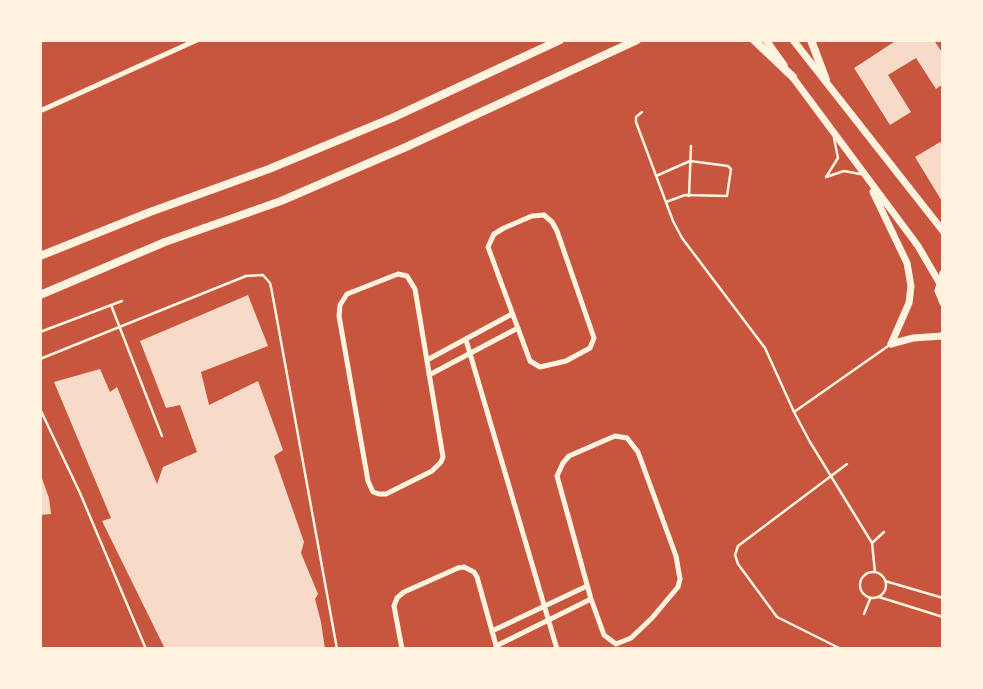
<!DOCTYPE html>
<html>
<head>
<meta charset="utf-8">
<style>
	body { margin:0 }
	#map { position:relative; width:983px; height:689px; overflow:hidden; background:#c8553d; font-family:"IBM Plex Sans",sans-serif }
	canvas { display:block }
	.frame { position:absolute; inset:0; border:42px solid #fff3e0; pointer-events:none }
</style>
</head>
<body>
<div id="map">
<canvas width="983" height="689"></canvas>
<div class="frame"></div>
</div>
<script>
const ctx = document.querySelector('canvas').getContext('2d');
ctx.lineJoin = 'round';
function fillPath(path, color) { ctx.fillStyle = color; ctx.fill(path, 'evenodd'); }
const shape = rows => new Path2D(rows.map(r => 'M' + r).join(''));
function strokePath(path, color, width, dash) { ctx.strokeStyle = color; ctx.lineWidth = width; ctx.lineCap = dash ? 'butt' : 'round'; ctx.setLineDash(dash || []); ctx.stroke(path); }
fillPath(shape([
	[897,40,934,40,943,54,943,84,936,89,916,58,888,75,911,112,890,125,854,68],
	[940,142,943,146,943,203,915,157],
	[248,295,268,346,201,372,209,405,258,381,283,450,274,456,304,542,301,553,318,594,315,599,321,622,325,649,165,649,102,521,111,518,54,382,100,369,110,392,117,387,157,484,163,467,197,452,180,405,166,408,140,341],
	[40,473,49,498,51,514,40,515]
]), '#f7dbc8');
strokePath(shape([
	[642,112,636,117,636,122,673,221,682,238,765,348,794,412,810,442,872,543,875,572],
	[656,176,690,161,728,166,731,169,727,196,685,195,666,202],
	[826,177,838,158,834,138],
	[826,177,844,171,860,174],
	[689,196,691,146],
	[111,305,162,436],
	[40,332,122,301],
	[40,359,246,276,263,275,270,283,272,292,337,649],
	[40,409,80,493,146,649],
	[794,412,891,344],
	[872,543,884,532],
	'860 585a13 13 0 1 1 26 0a13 13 0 1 1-26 0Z',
	[885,581,943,598],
	[879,597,943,617],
	[864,614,870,599],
	[841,649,777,617,738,564,735,555,738,546,847,464]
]), '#fff3e0', 2.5);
strokePath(shape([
	[40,111,197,40],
	[544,215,552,222,557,231,594,338,590,348,566,361,540,367,530,361,488,247,494,234,504,228,532,216,544,215],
	[398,274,407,276,415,289,443,457,441,462,432,471,386,494,379,494,373,492,368,481,339,316,340,305,347,294,398,274],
	[466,340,557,649],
	[427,360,512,314],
	[429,375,518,328],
	[615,436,627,438,638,452,676,556,680,579,678,587,652,618,631,638,616,644,604,635,591,599,557,476,563,463,569,456,615,436],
	[492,631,587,586],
	[496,646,591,599],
	[402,649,394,606,397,598,404,592,458,568,464,567,474,572,477,577,497,649]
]), '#fff3e0', 5);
strokePath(shape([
	[766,40,784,65],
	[793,40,943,231],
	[791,75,918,246,939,282],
	[873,192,907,263,911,286,909,303,891,344],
	[943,273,938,291,943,303],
	[891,344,913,338,943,336]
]), '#fff3e0', 7);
strokePath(shape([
	[754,40,793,77],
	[811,40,826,80],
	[40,256,150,212,269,169,392,118,560,40],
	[40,295,165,242,281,201,406,147,637,40]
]), '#fff3e0', 8);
</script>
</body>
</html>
